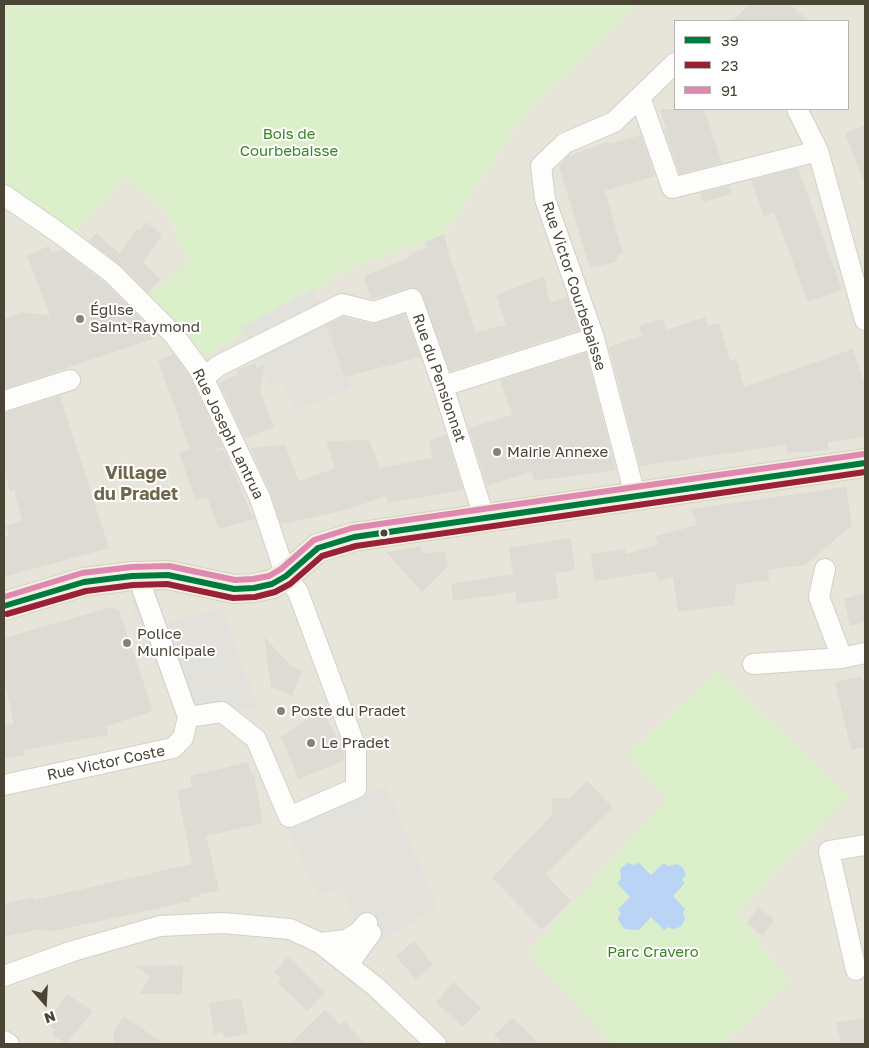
<!DOCTYPE html>
<html>
<head>
<meta charset="utf-8">
<style>
	body { margin:0 }
	#map { position:relative; width:869px; height:1048px; overflow:hidden; background:#f3f2ec; font-family:"Golos Text",sans-serif }
	canvas { display:block }
	.frame { position:absolute; inset:0; border:5px solid #4b4536; pointer-events:none }
	.legend { position:absolute; left:674px; top:20px; width:175px; height:90px; box-sizing:border-box; background:#fff; border:1px solid #b7b5af; margin:0; padding:6px 9px; list-style:none; font-size:15px; color:#4b4536 }
	.legend li { display:flex; align-items:center; gap:10px; height:25px }
	.legend b { width:25px; border:1px solid #b7b5af }
	.north { position:absolute; left:20px; top:978px; width:50px; height:50px; -webkit-text-stroke:4px #fff; paint-order:stroke; rotate:161deg; font-size:14px; font-weight:700; line-height:20px; text-align:center; color:#4b4536 }
	.north::after { content:''; display:block; margin:auto; width:18px; height:22px; background:#4b4536; clip-path:polygon(50% 0,100% 100%,50% 72%,0 100%) }
</style>
</head>
<body>
<div id="map">
<canvas width="869" height="1048"></canvas>
<div class="frame"></div>
<ul class="legend">
<li><b style="height:6px;background:#007b3e"></b>39</li>
<li><b style="height:6px;background:#992035"></b>23</li>
<li><b style="height:6px;background:#e089b0"></b>91</li>
</ul>
<div class="north">N</div>
</div>
<script>
const ctx = document.querySelector('canvas').getContext('2d');
ctx.lineJoin = 'round';
function fillPath(path, color) { ctx.fillStyle = color; ctx.fill(path, 'evenodd'); }
const shape = rows => new Path2D(rows.map(r => 'M' + r).join(''));
function strokePath(path, color, width, dash) { ctx.strokeStyle = color; ctx.lineWidth = width; ctx.lineCap = dash ? 'butt' : 'round'; ctx.setLineDash(dash || []); ctx.stroke(path); }
function label(font, color, halo, rows, align = 'center') {
  ctx.font = font + ' "Golos Text",sans-serif'; ctx.lineWidth = 4; ctx.setLineDash([]); ctx.textBaseline = 'middle'; ctx.strokeStyle = halo; ctx.fillStyle = color; for (const [text, x, y, turn = 0] of rows) {
    ctx.save(); ctx.translate(x, y); ctx.rotate((+turn || 0) * Math.PI / 180); ctx.textAlign = isNaN(turn) ? turn : align; if (halo) ctx.strokeText(text, 0, 0); ctx.fillText(text, 0, 0); ctx.restore();
  }
}
fillPath(shape([
	[637,4,865,4,865,1044,4,1044,4,182,73,234,125,177,166,210,189,262,200,359,352,267,443,236,527,112],
	[675,21,848,21,848,109,675,109]
]), '#e7e5d9');
fillPath(shape([
	[4,4,637,4,527,112,443,236,352,267,199,360,146,298,189,262,166,210,125,177,73,234,4,182],
	[717,671,850,796,736,912,791,982,722,1044,612,1044,529,952,666,799,628,754]
]), '#dbf0ca');
fillPath(shape([
	[314,288,351,388,295,410,281,382,270,385,241,328],
	[150,596,161,625,223,607,257,707,236,712,188,717,143,622,138,624,131,601],
	[386,786,437,907,368,949,341,886,318,896,287,828]
]), '#e2e1db');
fillPath(shape([
	[638,862,651,875,664,863,668,866,678,864,683,868,686,875,682,880,685,883,673,896,685,909,683,912,685,920,680,927,673,929,668,927,664,930,651,917,639,930,625,929,621,925,618,918,621,913,618,909,630,897,617,883,621,879,620,869,628,863,635,865]
]), '#b9d4f4');
fillPath(shape([
	[750,4,790,4,808,21,732,21],
	[660,109,704,109,722,163,680,174,664,128,666,128],
	[865,125,865,183,864,183,845,133],
	[641,135,655,176,605,191,623,253,619,254,615,262,590,268,559,166,568,156,609,142,609,144],
	[798,168,842,290,808,302,774,212,764,216,751,180],
	[729,186,732,194,703,202,700,193],
	[146,222,162,234,143,262,160,279,148,292,120,265,89,241,96,233,120,254,136,229,140,231],
	[444,234,449,255,476,332,506,325,496,295,544,276,550,303,567,297,579,330,450,371,420,290,409,288,371,299,364,276,412,256,411,254,427,248,425,242],
	[49,246,51,253,62,250,104,282,140,317,153,339,4,389,4,319,23,312,50,316,27,255],
	[405,314,420,357,345,377,326,325,343,317,372,324],
	[705,317,708,326,719,323,730,360,736,359,744,387,853,349,865,385,865,437,828,442,828,450,787,453,786,445,640,466,609,347,642,336,639,326,663,319,666,330],
	[586,353,616,470,534,481,531,472,487,486,469,428,512,415,500,380],
	[174,354,189,375,223,447,213,451,224,450,254,519,219,529,207,497,196,500,179,453,190,449,158,361],
	[255,363,257,368,265,364,260,391,274,427,245,438,219,383,238,374,237,370],
	[60,396,109,548,4,577,4,537,9,536,6,526,22,521,14,490,10,491,4,470,4,413],
	[446,435,463,490,388,503,386,496,349,509,284,524,280,522,271,493,250,448,285,445,299,481,335,468,326,441,369,440,380,468,433,458,429,440],
	[846,487,852,525,805,565,768,570,769,580,736,585,734,605,678,612,673,577,658,581,656,571,595,581,590,554,625,549,626,554,658,545,656,536,697,525,691,509],
	[571,538,575,570,555,573,559,598,517,604,516,592,453,601,451,584,513,574,509,548],
	[421,546,423,554,445,551,448,566,422,592,386,552],
	[865,593,865,622,850,626,844,599],
	[112,607,119,610,153,711,107,726,108,735,24,750,25,755,4,759,4,726,14,724,4,677,4,638],
	[264,637,290,665,302,671,292,696,271,687],
	[862,676,865,689,865,747,851,750,835,682],
	[324,708,327,720,344,752,344,761,299,779,281,737],
	[248,762,251,774,254,774,263,823,206,836,219,890,199,894,200,896,190,898,191,901,50,932,49,930,40,931,40,929,4,937,4,904,33,897,34,900,192,864,177,791,192,787,190,776],
	[587,781,613,808,545,874,571,901,542,929,492,878,552,815,552,798,570,798],
	[759,907,774,920,762,936,747,923],
	[414,941,433,965,416,980,396,956],
	[288,957,325,992,307,1011,278,983,281,978,274,972],
	[183,965,182,994,139,994,151,977,136,966],
	[454,982,481,1008,463,1027,436,1002],
	[67,994,93,1011,66,1044,52,1034,55,1030,47,1024],
	[241,998,248,1034,224,1038,223,1032,214,1034,209,1003],
	[325,1010,340,1025,344,1021,366,1044,290,1044],
	[124,1016,164,1044,113,1044,114,1030],
	[865,1017,865,1044,841,1044,836,1023],
	[513,1018,539,1044,504,1044,494,1035]
]), '#dddbd4');
const minor = shape([
	[640,97,672,188,818,151],
	[797,109,818,151,865,320],
	[4,195,59,233,112,273,174,335,199,369,260,498,286,576,298,592,356,748,356,788,289,817,256,739,222,712,188,717,143,591,143,576],
	[203,379,218,366,342,304,374,312,412,299,443,386,484,517],
	[443,386,594,338],
	[4,401,70,380],
	[635,495,594,338,545,199,541,166,565,143,614,122,675,63],
	[825,569,819,597,842,658],
	[753,664,842,658,865,653],
	[4,785,173,748,183,738,188,717],
	[320,943,346,940,358,933,367,923],
	[348,965,371,933],
	[856,970,829,851,865,845],
	[4,976,73,951,160,926,223,923,290,929,320,943,376,987,436,1044],
	[4,1041,9,1044]
]);
const primary = shape([
	[4,606,84,582,132,576,168,575,234,589,254,588,272,584,286,576,318,548,354,537,865,463]
]);
strokePath(minor, '#d1d0c9', 22);
strokePath(primary, '#d7d2b7', 30);
strokePath(minor, '#fdfdfc', 20);
strokePath(primary, '#f2f0e4', 28);
strokePath(shape([
	[4,606,84,582,132,576,168,575,234,589,254,588,272,584,286,576,318,548,354,537,865,463]
]), '#007b3e', 6);
strokePath(shape([
	[7,614,86,591,133,585,167,584,233,598,255,597,275,592,290,584,322,556,356,546,865,472]
]), '#992035', 6);
strokePath(shape([
	[4,597,82,573,132,567,169,566,235,580,253,579,269,576,281,569,314,540,352,528,864,454]
]), '#e089b0', 6);
for (const [x, y, r, color] of [
	[80,319,5,"#868276"],
	[497,452,5,"#868276"],
	[384,533,4.5,"#4b4536"],
	[127,643,5,"#868276"],
	[281,711,5,"#868276"],
	[311,743,5,"#868276"]
]) { const dot = new Path2D(); dot.arc(x, y, r, 0, 2 * Math.PI); ctx.fillStyle = color; ctx.fill(dot); strokePath(dot, '#fff', 2); }
label('15px', '#398422', '#fff', [
	["Bois de",289,134],
	["Courbebaisse",289,151],
	["Parc Cravero",653,952]
]);
label('15px', '#4b4536', '#fff', [
	["Rue Victor Courbebaisse",574,286,72],
	["Rue du Pensionnat",439,378,71],
	["Rue Joseph Lantrua",228,434,64],
	["Rue Victor Coste",106,763,-12]
]);
label('15px', '#4b4536', '#fff', [
	["Église",90,310],
	["Saint-Raymond",90,327],
	["Mairie Annexe",507,452],
	["Police",137,634],
	["Municipale",137,651],
	["Poste du Pradet",291,711],
	["Le Pradet",321,743]
], 'left');
label('bold 18px', '#6f664c', '#fff', [
	["Village",136,473],
	["du Pradet",136,494]
]);
</script>
</body>
</html>
